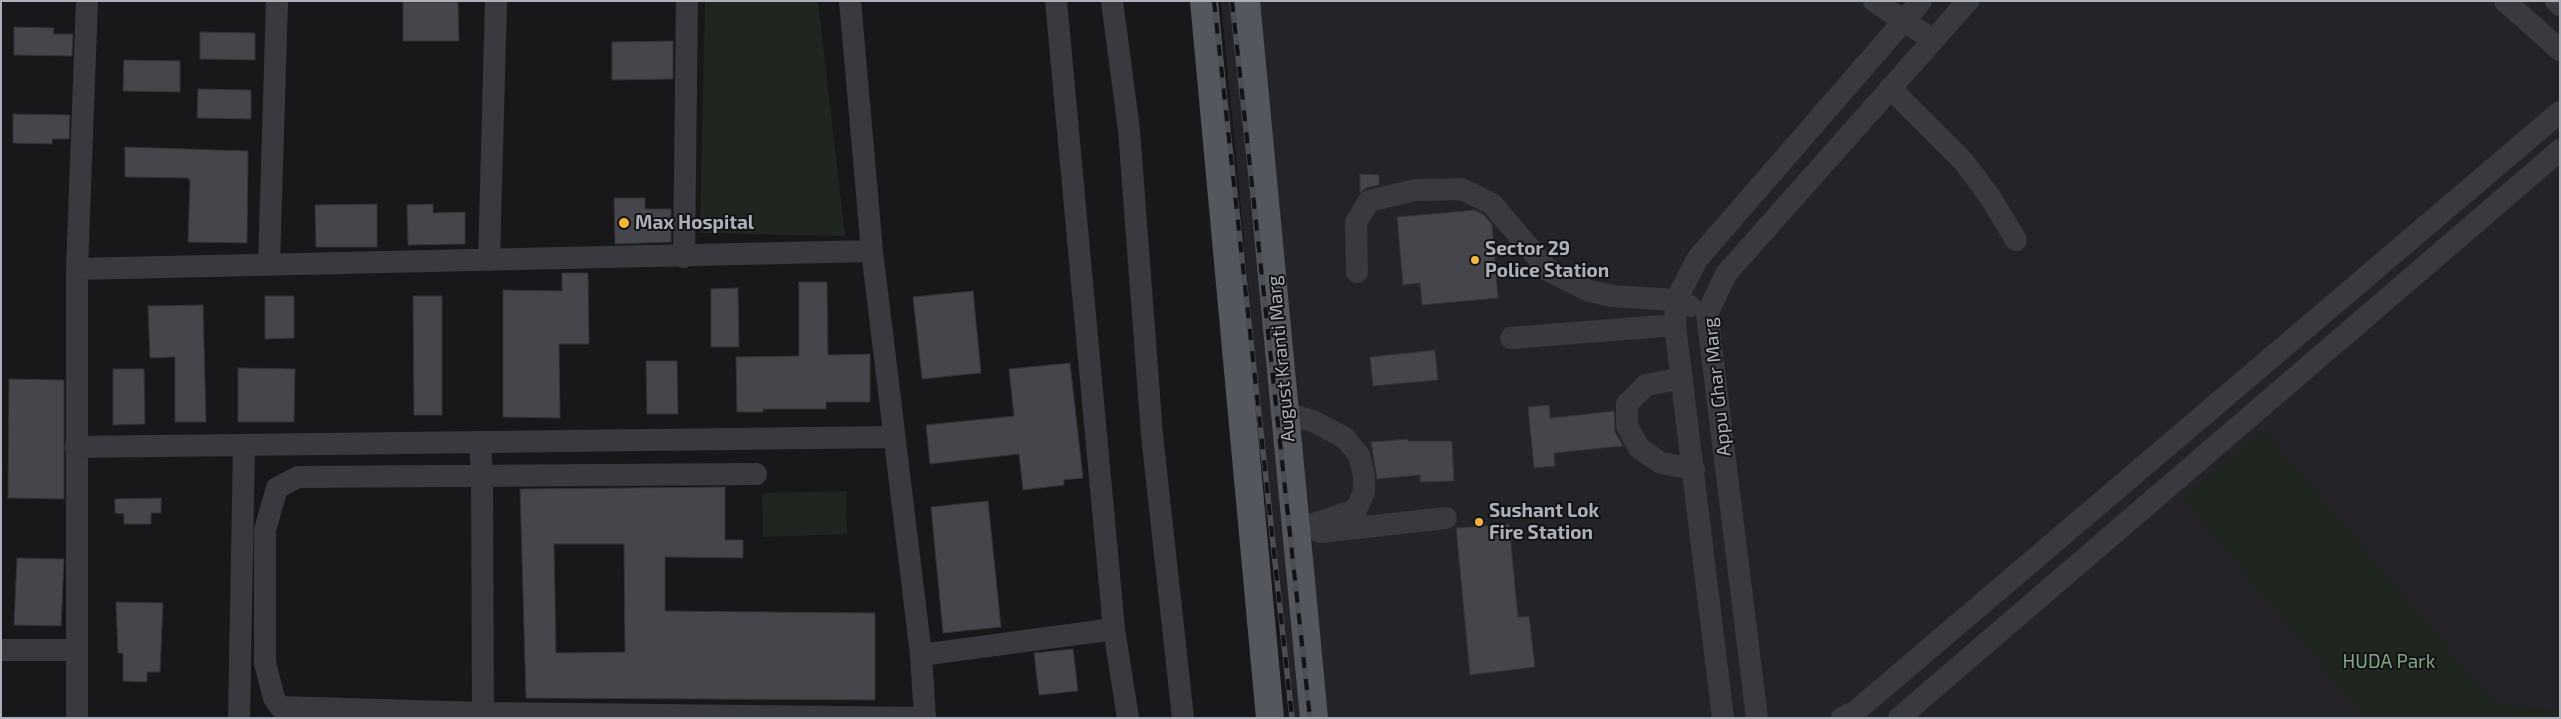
<!DOCTYPE html>
<html>
<head>
<meta charset="utf-8">
<style>
	body { margin:0 }
	#map { position:relative; width:2561px; height:719px; overflow:hidden; background:#18181b; font-family:"Exo 2",sans-serif }
	canvas { display:block }
	.frame { position:absolute; inset:0; border:2px solid #abb0bb; pointer-events:none }
</style>
</head>
<body>
<div id="map">
<canvas width="2561" height="719"></canvas>
<div class="frame"></div>
</div>
<script>
const ctx = document.querySelector('canvas').getContext('2d');
ctx.lineJoin = 'round';
function fillPath(path, color) { ctx.fillStyle = color; ctx.fill(path, 'evenodd'); }
const shape = rows => new Path2D(rows.map(r => 'M' + r).join(''));
function strokePath(path, color, width, dash) { ctx.strokeStyle = color; ctx.lineWidth = width; ctx.lineCap = dash ? 'butt' : 'round'; ctx.setLineDash(dash || []); ctx.stroke(path); }
function label(font, color, halo, rows, align = 'center') {
  ctx.font = font + ' "Exo 2",sans-serif'; ctx.lineWidth = 4; ctx.setLineDash([]); ctx.textBaseline = 'middle'; ctx.strokeStyle = halo; ctx.fillStyle = color; for (const [text, x, y, turn = 0] of rows) {
    ctx.save(); ctx.translate(x, y); ctx.rotate((+turn || 0) * Math.PI / 180); ctx.textAlign = isNaN(turn) ? turn : align; if (halo) ctx.strokeText(text, 0, 0); ctx.fillText(text, 0, 0); ctx.restore();
  }
}
fillPath(shape([
	[1221,1,2560,1,2560,718,1290,718]
]), '#242428');
fillPath(shape([
	[705,1,818,1,845,236,700,233],
	[2264,430,2495,704,2560,710,2560,718,2365,718,2183,498],
	[846,491,847,534,763,537,762,493]
]), '#1e261f');
const building = shape([
	[403,2,458,2,459,41,403,41,403,2],
	[14,27,54,28,53,34,73,34,72,56,14,55,14,27],
	[200,32,255,33,255,60,200,59,200,32],
	[673,41,673,79,612,80,612,42,673,41],
	[124,60,180,61,180,92,123,91,124,60],
	[198,89,251,90,251,119,197,118,198,89],
	[13,114,70,115,69,139,52,139,52,144,13,143,13,114],
	[125,147,248,151,247,243,188,242,190,181,188,178,125,177,125,147],
	[1360,174,1379,175,1379,185,1366,188,1360,193,1360,174],
	[614,198,645,198,645,209,671,209,671,242,615,244,614,198],
	[377,204,377,247,316,247,315,205,377,204],
	[433,204,433,213,465,212,465,244,408,245,407,205,433,204],
	[1475,210,1484,215,1492,224,1498,298,1422,305,1420,283,1403,285,1397,217,1475,210],
	[562,273,588,273,589,344,559,344,560,418,503,417,503,290,562,291,562,273],
	[799,282,827,282,828,355,870,354,870,402,826,402,826,409,763,409,763,412,737,412,736,357,799,356,799,282],
	[738,288,739,347,711,347,711,289,738,288],
	[973,291,981,373,922,379,913,297,973,291],
	[265,296,294,296,294,338,265,339,265,296],
	[413,296,442,296,442,415,414,415,413,296],
	[203,305,206,422,175,422,175,357,150,358,148,306,203,305],
	[1435,350,1438,380,1373,386,1370,357,1435,350],
	[646,361,677,361,678,414,647,414,646,361],
	[1070,363,1083,478,1064,480,1064,485,1023,490,1019,454,930,464,926,425,1014,416,1009,369,1070,363],
	[238,368,295,369,294,422,238,422,238,368],
	[113,369,144,369,145,424,113,425,113,369],
	[9,379,64,380,64,499,8,498,9,379],
	[1549,405,1550,418,1614,411,1615,432,1623,446,1554,453,1555,466,1534,468,1528,407,1549,405],
	[1408,439,1408,441,1452,441,1454,481,1420,482,1420,475,1377,479,1371,442,1408,439],
	[725,487,725,540,743,540,743,558,665,557,665,611,875,613,875,700,526,698,520,489,725,487],
	[554,544,624,544,625,652,556,653,554,544],
	[161,498,161,513,151,513,151,524,124,524,124,514,115,513,115,499,161,498],
	[988,501,1001,627,943,633,931,507,988,501],
	[1509,524,1518,617,1529,616,1535,667,1470,675,1456,528,1509,524],
	[17,558,64,559,61,626,14,625,17,558],
	[116,602,163,603,160,672,147,672,147,682,123,681,123,653,118,653,116,602],
	[1073,649,1078,691,1039,695,1034,653,1073,649]
]);
fillPath(building, '#45464b');
strokePath(building, '#323237', 1);
strokePath(shape([
	[850,1,872,251,921,655,925,718],
	[1056,1,1114,629,1128,718],
	[1112,1,1129,130,1152,435,1183,718],
	[1874,1,1933,40],
	[2505,1,2560,50],
	[2556,1,2560,5],
	[1890,88,1964,162,1990,197,2016,240],
	[684,257,687,1],
	[489,260,496,1],
	[269,265,277,1],
	[77,269,872,251],
	[1357,272,1356,222,1369,201,1415,190,1462,189,1492,204,1549,271,1589,291,1612,296,1676,300,1690,306],
	[1511,338,1675,325],
	[1682,378,1646,385,1627,404,1627,426,1639,448,1661,463,1694,469],
	[1286,413,1315,422,1345,438,1359,455,1364,476,1364,492,1356,510,1313,524,1296,526],
	[480,442,482,476,483,713],
	[76,447,894,437],
	[756,474,298,477,277,488,265,530,265,663,274,698,280,707,483,713,925,718],
	[1320,532,1446,518],
	[1,650,76,650],
	[921,655,1114,629],
	[77,718,77,269,87,1],
	[239,718,244,445],
	[1723,718,1675,325,1676,300,1698,258,1921,1],
	[1757,718,1707,314,1726,274,1968,1],
	[1842,718,1856,711,2560,112],
	[1899,718,2560,150]
]), '#393a40', 22);
strokePath(shape([
	[1204,1,1270,718],
	[1246,1,1314,718]
]), '#55575f', 28);
const rail = shape([
	[1214,1,1292,718],
	[1232,1,1310,718]
]);
strokePath(rail, '#4c4e55', 5.5);
strokePath(rail, '#131316', 4, [11]);
for (const [x, y, r, color] of [
	[624,223,6,"#f5b536"],
	[1475,260,5,"#f5b536"],
	[1479,522,5,"#f5b536"]
]) { const dot = new Path2D(); dot.arc(x, y, r, 0, 2 * Math.PI); ctx.fillStyle = color; ctx.fill(dot); strokePath(dot, '#131316', 2); }
label('bold 19px', '#abb0bb', '#131316', [
	["Max Hospital",635,223],
	["Sector 29",1485,249],
	["Police Station",1485,271],
	["Sushant Lok",1489,511],
	["Fire Station",1489,533]
], 'left');
label('19px', '#abb0bb', '#131316', [
	["August Kranti Marg",1281,359,-95],
	["Appu Ghar Marg",1717,387,-96]
]);
label('19px', '#81a684', '#131316', [
	["HUDA Park",2389,662]
]);
</script>
</body>
</html>
